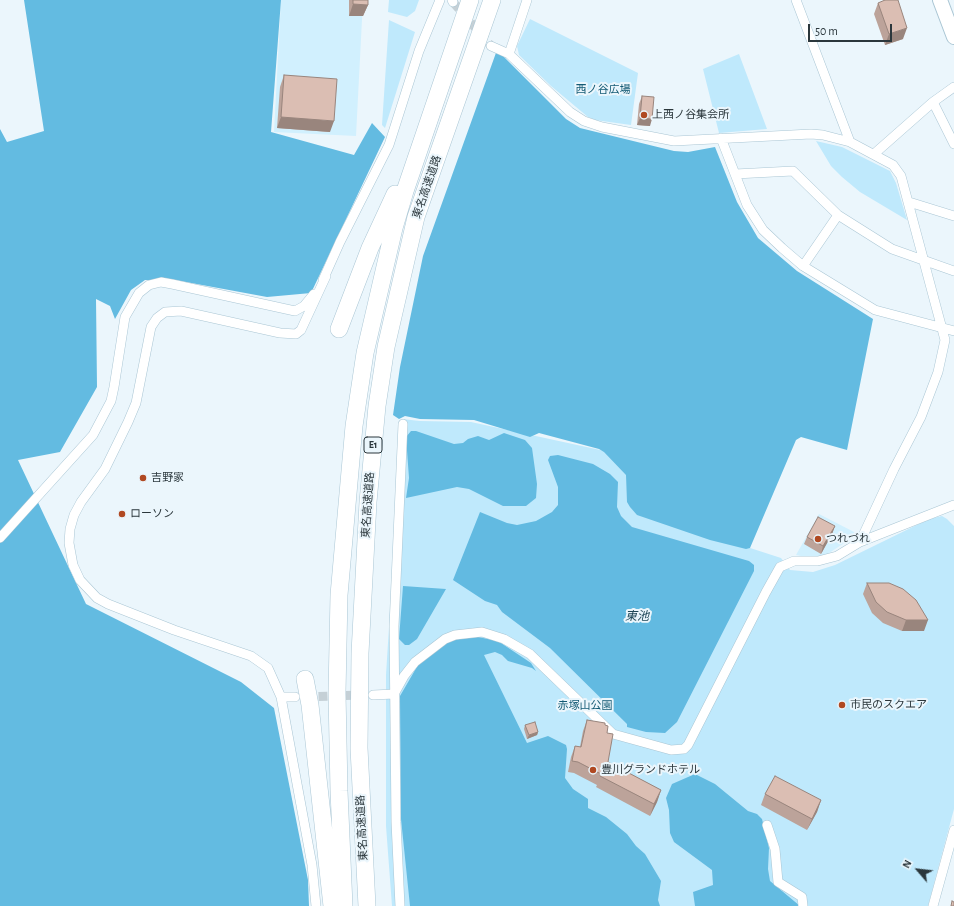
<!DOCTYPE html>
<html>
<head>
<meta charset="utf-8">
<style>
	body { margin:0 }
	#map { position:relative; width:954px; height:906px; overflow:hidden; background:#ebf6fc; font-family:"Alegreya Sans",sans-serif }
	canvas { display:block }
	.north { position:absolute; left:898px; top:850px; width:40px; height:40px; -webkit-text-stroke:3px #ebf6fc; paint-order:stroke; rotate:298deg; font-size:11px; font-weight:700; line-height:16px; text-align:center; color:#2b373c }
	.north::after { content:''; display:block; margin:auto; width:14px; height:18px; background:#2b373c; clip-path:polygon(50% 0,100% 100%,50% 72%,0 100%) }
	.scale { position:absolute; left:808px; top:24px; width:84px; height:18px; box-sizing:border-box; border:2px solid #2b373c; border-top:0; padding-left:5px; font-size:12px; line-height:14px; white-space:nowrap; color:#2b373c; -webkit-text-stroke:3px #ebf6fc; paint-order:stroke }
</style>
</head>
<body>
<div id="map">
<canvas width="954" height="906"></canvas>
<div class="north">N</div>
<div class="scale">50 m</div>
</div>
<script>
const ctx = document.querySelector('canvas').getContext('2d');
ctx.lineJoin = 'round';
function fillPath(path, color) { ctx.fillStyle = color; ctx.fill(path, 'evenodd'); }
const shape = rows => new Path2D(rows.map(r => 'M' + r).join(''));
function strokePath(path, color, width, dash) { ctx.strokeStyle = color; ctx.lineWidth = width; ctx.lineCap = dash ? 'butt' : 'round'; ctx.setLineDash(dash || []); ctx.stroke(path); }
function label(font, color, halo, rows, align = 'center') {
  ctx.font = font + ' "Alegreya Sans","Noto Sans JP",sans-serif'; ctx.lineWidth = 4; ctx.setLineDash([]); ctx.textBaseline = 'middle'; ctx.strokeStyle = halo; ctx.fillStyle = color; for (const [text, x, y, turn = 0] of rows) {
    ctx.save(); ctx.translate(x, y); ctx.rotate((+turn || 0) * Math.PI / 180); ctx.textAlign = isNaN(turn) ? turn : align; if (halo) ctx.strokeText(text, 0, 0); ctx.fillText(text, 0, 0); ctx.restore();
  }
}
fillPath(shape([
	[281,0,363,0,356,136,274,132],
	[819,514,858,534,823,557,811,558,796,555]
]), '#d1f0fe');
fillPath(shape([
	[389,0,419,0,415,11,407,17,388,12],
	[530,19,638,73,631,125,595,120,588,117,551,86,519,55,517,46],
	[389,20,415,32,385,128,382,125],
	[739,54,767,129,719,133,703,69],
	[816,141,842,147,890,171,896,183,907,220,860,192,842,177,831,166],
	[402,419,420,421,471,422,605,451,744,546,781,558,790,570,813,572,835,565,929,519,942,516,947,519,954,526,954,809,928,906,392,906,386,826,386,675]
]), '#bfe9fc');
fillPath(shape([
	[24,0,281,0,271,132,354,155,372,123,385,137,311,293,267,297,175,280,145,280,131,290,115,319,110,306,96,299,97,387,60,452,18,460,86,604,241,682,274,708,308,880,309,906,0,906,0,129,7,142,44,131],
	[497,50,566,119,580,128,674,151,688,152,715,147,737,202,758,238,797,271,873,319,847,450,801,437,796,440,750,548,746,549,710,540,637,515,630,507,627,502,626,475,604,452,599,449,539,433,530,437,474,420,420,419,405,416,399,419,393,415,400,367,423,256],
	[411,431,416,431,454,444,463,443,468,439,478,436,489,440,504,433,525,440,532,448,537,484,536,498,526,506,503,506,469,489,457,487,406,498,409,478,406,437],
	[403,586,446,589,417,639,409,645,405,645,399,639],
	[473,636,498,641,531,663,536,671,532,668,508,661,502,655,495,652,484,655,527,743,548,736,566,745,567,749,565,778,573,789,588,799,588,808,606,817,627,834,636,846,645,854,661,881,658,900,660,906,410,906,401,819,400,696,418,665,449,641],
	[695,774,715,784,748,811,757,814,762,819,769,848,768,869,770,881,800,906,695,906,693,892,713,885,712,870,674,842,670,833,669,810,666,798,672,784]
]), '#63bbe1');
fillPath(shape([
	[558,455,593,464,610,474,618,482,617,507,621,516,632,527,749,561,754,565,754,571,677,722,665,733,646,732,627,727,627,724,550,648,502,612,497,605,485,601,453,580,480,512,507,523,517,525,536,521,552,512,558,505,558,487,548,460,550,456]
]), '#62bae1');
strokePath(shape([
	[453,2,491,46],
	[305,697,362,695]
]), '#c5d0d6', 9, [9, 4.5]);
const minor = shape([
	[452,0,453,2],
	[796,0,850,142],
	[491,46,509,54,570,112,584,121,602,127,674,141,811,134,823,135,850,142,893,165,901,176,945,340,938,372,921,417,894,469,860,542],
	[509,54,527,0],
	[933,102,954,144],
	[721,138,747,205,763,230,782,248,803,266,875,310,954,331],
	[874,154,933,102,954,87],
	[735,174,793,171,838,215,892,249,954,271],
	[909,202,954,216],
	[803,266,838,215],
	[323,280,340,242,389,145,419,51,440,0],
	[0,538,93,435,111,401,114,387,125,317,139,293,149,285,161,282,172,284,295,311,304,306,314,294],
	[373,695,394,694,404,676,415,662,445,639,455,635,482,632,504,639,530,654,613,734,671,750,684,749,688,745,766,592,780,567,794,561,818,561,837,556,860,542,954,505],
	[281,697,295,697],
	[767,825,775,849,778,882,802,897,803,906],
	[316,906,312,865,281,697,268,668,251,656,174,630,108,604,97,598,80,580,73,565,69,543,70,529,74,515,81,502,105,469,128,422,136,403,151,327,157,318,165,312,181,311,280,333,296,334,301,330,326,276],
	[400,906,396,822,394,626,403,424],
	[933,906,954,830]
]);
const primary = shape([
	[940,0,954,37]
]);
const motorway = shape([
	[339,329,370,248,395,194],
	[305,679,310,705,332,906],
	[344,906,339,791,337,693,339,595,354,426,365,353,394,228,405,191,470,0],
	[367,906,359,748,360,653,368,502,377,406,386,347,416,217,492,0]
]);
strokePath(minor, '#aac6d4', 10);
strokePath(primary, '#aac6d4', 16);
strokePath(motorway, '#aac6d4', 18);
strokePath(minor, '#fff', 9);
strokePath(primary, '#fff', 14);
strokePath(motorway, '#fff', 17);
fillPath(shape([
	[349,0,368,0,368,5,363,16,349,16],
	[878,3,903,39,885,45,874,14],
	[284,75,330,132,277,128,280,87],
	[642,96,650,126,637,125,639,104],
	[835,526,832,534,821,554,804,544,807,537],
	[867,583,924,631,902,631,883,623,872,613,863,594],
	[587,720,605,725,607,733,608,762,661,790,657,802,650,816,596,787,597,785,574,773,568,772,571,757,575,746,580,747,583,731],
	[525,725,538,732,537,735,527,739,524,729],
	[765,794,821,800,817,812,807,830,761,805]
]), '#bca39a');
fillPath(shape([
	[353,4,368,5,363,16,349,16],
	[907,28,903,39,885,45,889,34],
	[281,117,334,121,330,132,277,128],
	[640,118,652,119,650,126,637,125],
	[835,526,832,534,821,554,823,546],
	[906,620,928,620,924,631,902,631],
	[538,732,537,735,527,739,529,735],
	[661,790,657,802,650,816,654,804],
	[821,800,817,812,807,830,812,819]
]), '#99857d');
const building = shape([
	[353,0,368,0,368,5,353,4,353,0],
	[885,0,898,0,907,28,889,34,878,3,885,0],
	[284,75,337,79,334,121,281,117,284,75],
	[642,96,654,97,652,119,640,118,642,96],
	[818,517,835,526,823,546,807,537,818,517],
	[867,583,889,583,903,589,916,600,928,620,906,620,887,612,876,602,867,583],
	[587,720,605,723,605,725,608,726,607,733,613,734,608,762,661,790,654,804,600,776,601,774,578,762,572,761,575,746,581,747,587,720],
	[535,722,538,732,529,735,525,725,535,722],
	[775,776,821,800,812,819,765,794,775,776],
	[952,901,954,902,954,906,951,906,952,901]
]);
fillPath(building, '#dbbeb3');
strokePath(building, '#99857d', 1);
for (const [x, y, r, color] of [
	[644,115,4,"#b04922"],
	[143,478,4,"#b04922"],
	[122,514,4,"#b04922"],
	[818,539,4,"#b04922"],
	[842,705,4,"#b04922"],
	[593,770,4,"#b04922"]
]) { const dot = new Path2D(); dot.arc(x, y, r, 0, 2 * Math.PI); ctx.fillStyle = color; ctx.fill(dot); strokePath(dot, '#ebf6fc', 1.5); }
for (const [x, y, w] of [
	[373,445,18]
]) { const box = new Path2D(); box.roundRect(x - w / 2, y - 8, w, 16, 3); ctx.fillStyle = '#ebf6fc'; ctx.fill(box); strokePath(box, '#2b373c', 1); }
label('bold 10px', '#2b373c', null, [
	["E1",373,445]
]);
label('11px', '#135a74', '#ebf6fc', [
	["西ノ谷広場",603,90],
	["赤塚山公園",585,706]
]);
label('11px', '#2b373c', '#ebf6fc', [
	["上西ノ谷集会所",652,115],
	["吉野家",151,478],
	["ローソン",130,514],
	["つれづれ",826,539],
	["市民のスクエア",850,705],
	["豊川グランドホテル",601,770]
], 'left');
label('11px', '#2b373c', '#ebf6fc', [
	["東名高速道路",427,187,-71],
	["東名高速道路",368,505,-86],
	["東名高速道路",362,828,-93]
]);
label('italic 12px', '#1e4656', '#ebf6fc', [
	["東池",637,616]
]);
</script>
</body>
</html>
